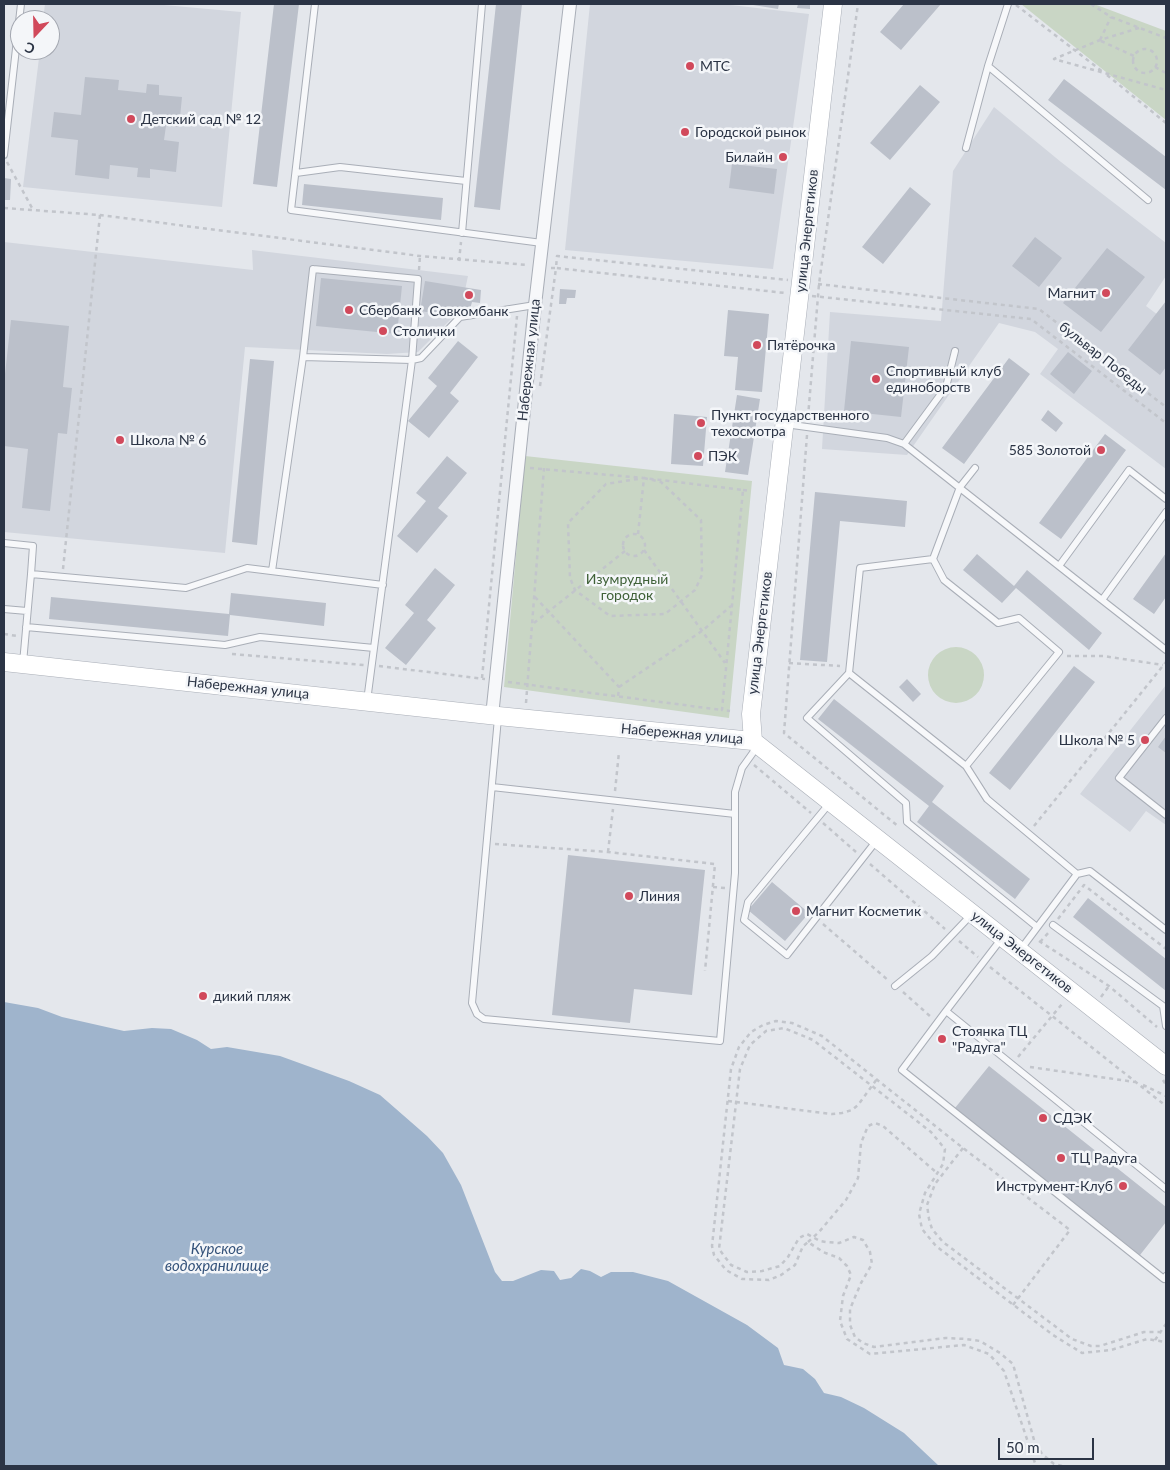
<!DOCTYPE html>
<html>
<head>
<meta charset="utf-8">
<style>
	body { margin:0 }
	#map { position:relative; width:1170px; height:1470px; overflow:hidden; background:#e4e7ec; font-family:Lato,sans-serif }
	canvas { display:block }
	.frame { position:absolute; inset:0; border:5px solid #2b3445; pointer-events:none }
	.north { position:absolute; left:10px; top:10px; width:50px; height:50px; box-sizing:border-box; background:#f4f6f9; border:1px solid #a4a8b1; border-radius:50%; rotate:201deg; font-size:14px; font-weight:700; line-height:20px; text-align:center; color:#2b3445 }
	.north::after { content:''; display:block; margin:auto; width:18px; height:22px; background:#d1495b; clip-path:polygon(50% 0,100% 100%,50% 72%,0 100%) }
	.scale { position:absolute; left:998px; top:1438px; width:96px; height:22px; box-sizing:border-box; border:2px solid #2b3445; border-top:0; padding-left:6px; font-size:15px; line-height:18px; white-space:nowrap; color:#2b3445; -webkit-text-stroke:4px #f4f6f9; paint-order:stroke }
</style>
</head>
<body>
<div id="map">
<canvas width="1170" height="1470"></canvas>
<div class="frame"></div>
<div class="north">С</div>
<div class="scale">50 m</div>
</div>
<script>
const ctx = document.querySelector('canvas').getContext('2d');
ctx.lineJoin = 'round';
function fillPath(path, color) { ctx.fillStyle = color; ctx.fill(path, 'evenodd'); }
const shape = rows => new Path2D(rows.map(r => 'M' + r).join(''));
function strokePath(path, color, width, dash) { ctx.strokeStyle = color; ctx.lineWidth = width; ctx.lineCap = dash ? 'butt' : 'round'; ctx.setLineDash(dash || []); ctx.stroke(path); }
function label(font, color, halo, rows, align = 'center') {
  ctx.font = font + ' Lato,sans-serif'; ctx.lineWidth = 5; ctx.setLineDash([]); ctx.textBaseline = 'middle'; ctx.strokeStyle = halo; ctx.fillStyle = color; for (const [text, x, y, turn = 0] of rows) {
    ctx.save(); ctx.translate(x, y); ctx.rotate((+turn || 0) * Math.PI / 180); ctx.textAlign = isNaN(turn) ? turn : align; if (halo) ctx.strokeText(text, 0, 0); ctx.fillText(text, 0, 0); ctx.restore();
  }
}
fillPath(shape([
	[45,4,153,4,241,12,222,207,23,187,40,50,50,50,50,20,43,20],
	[590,4,722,4,809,14,773,269,565,250],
	[994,107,1061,162,1166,243,1166,276,1146,306,1166,321,1166,469,1040,374,1058,349,1035,332,999,323,907,455,822,449,830,312,941,321,953,171],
	[4,242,253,270,252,250,468,276,461,309,418,352,387,354,245,347,225,553,4,532],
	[1166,685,1166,825,1146,811,1130,832,1080,794]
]), '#d2d6de');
fillPath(shape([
	[1021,4,1094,4,1166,31,1166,120],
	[525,456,752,481,729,718,504,687],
	'928 675a28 28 0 1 1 56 0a28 28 0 1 1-56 0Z'
]), '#c9d6c5');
fillPath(shape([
	[4,1002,38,1008,62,1017,124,1031,152,1028,171,1029,197,1040,211,1049,227,1047,280,1056,349,1081,380,1095,427,1136,443,1153,461,1185,495,1272,502,1281,513,1281,541,1270,554,1271,560,1280,571,1278,581,1269,590,1271,601,1277,611,1272,633,1272,668,1281,747,1325,778,1348,784,1365,803,1369,815,1379,824,1393,841,1397,864,1408,904,1433,939,1466,4,1466]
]), '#9fb4cc');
fillPath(shape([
	[274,4,299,4,277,187,253,184],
	[496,4,522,4,500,210,474,207],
	[747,4,779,4,778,9],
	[798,4,810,4,810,9,797,8],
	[904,4,941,4,901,50,880,32],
	[85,77,119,80,118,90,146,93,147,84,159,85,159,95,182,97,179,127,166,126,164,140,179,142,176,172,150,169,150,178,137,177,138,168,110,165,109,179,75,175,78,140,51,137,54,112,81,115],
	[1064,79,1166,157,1166,190,1048,100],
	[920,85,940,102,890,160,870,143],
	[732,164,777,169,774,194,729,188],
	[4,178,11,179,10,200,4,200],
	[304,184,443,198,441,220,302,205],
	[910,187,931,204,883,264,862,247],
	[1035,237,1062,258,1039,287,1012,266],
	[1107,248,1145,277,1101,332,1063,303],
	[321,278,402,286,397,334,316,326],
	[425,281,481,290,480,303,472,302,470,309,454,316,420,311],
	[560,289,576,290,575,298,567,298,566,304,559,304],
	[1166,301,1166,367,1160,375,1128,350],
	[728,310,769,314,762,392,735,390,738,357,724,356],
	[11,320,69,326,63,387,72,388,67,434,58,433,50,511,22,508,28,449,4,446,4,374,5,374],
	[458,341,478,357,450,393,459,401,429,438,408,421,437,386,428,378],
	[851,341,909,347,901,417,844,411],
	[1068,352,1092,371,1074,394,1050,374],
	[1009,358,1030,374,964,464,942,448],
	[250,359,274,361,257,545,232,542],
	[737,395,760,399,748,475,725,472],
	[1048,410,1063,423,1056,432,1041,420],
	[674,414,707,417,703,466,671,464],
	[1105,434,1126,450,1061,539,1039,523],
	[447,456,467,473,438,508,448,516,417,553,397,536,426,501,416,493],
	[815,492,907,501,905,527,840,521,827,662,800,660],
	[1166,553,1166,597,1154,614,1133,599],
	[977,554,1014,586,1027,570,1102,633,1089,650,1016,588,1002,603,963,570],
	[435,568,455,585,427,620,436,628,406,665,385,648,414,613,405,605],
	[231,593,326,603,324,626,230,615,228,636,49,619,51,597,229,614],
	[1074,666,1095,682,1010,790,989,773],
	[907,679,921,694,913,702,899,687],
	[834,699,944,786,932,802,1030,879,1015,899,917,822,929,806,818,719],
	[1166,736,1166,753,1158,747],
	[568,855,705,870,692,995,634,989,630,1023,552,1015],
	[772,882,809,913,785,941,748,910],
	[1088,898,1166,959,1166,991,1073,917],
	[989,1066,1166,1207,1166,1222,1140,1255,955,1108]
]), '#bbc0ca');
const lane = shape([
	[315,4,291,210,542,243],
	[1008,4,988,66,1148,200],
	[966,148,988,66],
	[4,155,21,4],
	[296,173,340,167,466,181],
	[462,233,482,4],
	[313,269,418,279,412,360,303,357,313,269],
	[785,424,887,438,904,444,1102,600,1166,512],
	[904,444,946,387,955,351],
	[975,468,960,487,933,559,860,568,849,673,966,766,987,799,1077,874,1021,949],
	[4,543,33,546,31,574],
	[933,559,944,580,998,623,1019,618,1059,652,966,766],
	[1059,566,1129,470,1166,499],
	[272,571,303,357],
	[1102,600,1166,650],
	[4,609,27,611],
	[26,627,225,645,260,637,374,648],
	[23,663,31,574,186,588,247,568,383,585],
	[849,673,807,718,906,803,907,822,1037,927],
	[367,701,412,360,421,358,460,317,535,305],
	[498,718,472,1003,477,1014,484,1019,720,1041,735,873,735,792,742,768,757,747],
	[1166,718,1119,778,1166,815],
	[492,787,735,814],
	[829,804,748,902,744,920,787,955,877,840],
	[1077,874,1090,871,1166,930],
	[1053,925,1163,1006,1166,1026],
	[1002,938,946,1011,1166,1189],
	[895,986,932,956,972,914],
	[946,1011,902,1070,1164,1279,1166,1276]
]);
const street = shape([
	[492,716,535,305,570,4]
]);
const secondary = shape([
	[833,4,751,714,753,741,1166,1066],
	[4,662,498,716,753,741]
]);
strokePath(lane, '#a9aeb7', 8);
strokePath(street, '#a9aeb7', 14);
strokePath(secondary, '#a9aeb7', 19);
strokePath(shape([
	[1091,4,1111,17,1166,38],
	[1016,5,1103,72],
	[1139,28,1100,40,1054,59,1166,90],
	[1100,40,1111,17],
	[1101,41,1134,56],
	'1133 61a12 12 0 1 1 24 0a12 12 0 1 1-24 0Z',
	[1155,67,1166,73],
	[1107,75,1166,123],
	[7,162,32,208],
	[4,208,100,215,420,256,528,265],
	[459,261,461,242],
	[551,268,556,268,557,256,788,280],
	[419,270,420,256],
	[818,284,1039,309,1166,407],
	[812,296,1031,319,1166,423],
	[540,386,556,268,785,293],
	[808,417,819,284,858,4],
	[807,435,784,733,899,827],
	[530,468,644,478,743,490,722,710,730,711],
	[644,478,661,482,701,520,702,575,695,590,665,614,610,616,575,590,570,578,568,523,606,484,644,478],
	[743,490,750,491],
	[638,534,644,478],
	'623 545a11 11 0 1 1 22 0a11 11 0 1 1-22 0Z',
	[644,550,725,663],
	[63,569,100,215],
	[535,597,619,687,618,697],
	[534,623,625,551],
	[4,634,17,636],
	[232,654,364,665],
	[1067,656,1103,656,1163,665],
	[789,663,840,666],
	[379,666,485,679],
	[482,678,517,316],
	[508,682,722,710],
	[619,687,702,631,731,606],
	[526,703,544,468],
	[754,765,811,813],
	[615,791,619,752],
	[823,823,856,852],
	[1034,826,1166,662],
	[495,844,608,852,715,864,705,971],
	[608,852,613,809],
	[870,864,945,929],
	[713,887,725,888],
	[1058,919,1084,885,1166,949],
	[823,924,889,981],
	[959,941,978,957],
	[1039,941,1109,986,1157,1027],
	[1040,942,1049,932],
	[990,967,1166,1106],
	[903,992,931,1017],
	[1101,997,1109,986],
	[1018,1057,1062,1004],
	[1030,1067,1135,1082],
	[1163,1080,1166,1085],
	[1143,1085,1166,1096],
	[728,1101,832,1114,842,1113,852,1110,858,1105,877,1079],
	[963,1148,935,1184,927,1205,929,1219,932,1229,943,1242,1072,1339,1091,1346,1100,1346,1144,1332,1160,1332,1166,1333],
	[808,1242,819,1232,846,1200,858,1178,861,1143,868,1126,875,1123,883,1126,937,1173],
	[1013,1305,1070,1230,963,1148,822,1036,792,1023,776,1021,763,1025,751,1032,739,1047,731,1069,712,1246,714,1255,726,1270,742,1279,769,1280,781,1275,795,1265,803,1246,808,1242,823,1252,839,1258,847,1266,851,1275,843,1296,840,1321,847,1339,870,1354,964,1345,989,1354,1004,1371,1036,1466],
	[1155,1340,1166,1324],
	[1062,1466,1054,1464,1042,1454,1034,1440,1013,1364,1000,1353,980,1341,966,1339,946,1338,874,1347,863,1343,855,1337,850,1325,850,1309,861,1283,872,1264,870,1252,863,1240,854,1237,839,1243,826,1242,820,1241,807,1234,799,1238,788,1257,780,1266,762,1271,747,1272,731,1265,719,1249,740,1069,750,1045,766,1031,784,1028,813,1040,931,1132,945,1149,943,1164,925,1193,919,1214,922,1229,936,1246,1053,1335,1082,1353,1111,1350,1147,1339,1166,1342]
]), '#c2c5cb', 2.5, [4, 4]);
strokePath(lane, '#f7f8fa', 6);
strokePath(street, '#f7f8fa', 12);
strokePath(secondary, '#fff', 18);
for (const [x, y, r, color] of [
	[690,66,5,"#d1495b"],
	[131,119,5,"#d1495b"],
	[685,132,5,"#d1495b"],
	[783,157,5,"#d1495b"],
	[1106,293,5,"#d1495b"],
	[469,295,5,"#d1495b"],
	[349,310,5,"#d1495b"],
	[383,331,5,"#d1495b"],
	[757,345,5,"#d1495b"],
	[876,379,5,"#d1495b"],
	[701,423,5,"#d1495b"],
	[120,440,5,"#d1495b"],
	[1101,450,5,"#d1495b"],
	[698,456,5,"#d1495b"],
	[1145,740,5,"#d1495b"],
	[629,896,5,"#d1495b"],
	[796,911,5,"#d1495b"],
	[203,996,5,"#d1495b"],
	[942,1039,5,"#d1495b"],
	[1043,1118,5,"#d1495b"],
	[1061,1158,5,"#d1495b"],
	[1123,1186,5,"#d1495b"]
]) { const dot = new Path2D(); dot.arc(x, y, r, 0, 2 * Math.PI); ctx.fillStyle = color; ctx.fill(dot); strokePath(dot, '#f4f6f9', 2); }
label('14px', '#2b3445', '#f4f6f9', [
	["МТС",700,66],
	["Детский сад № 12",141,119],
	["Городской рынок",695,132],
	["Билайн",773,157,"right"],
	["Магнит",1096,293,"right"],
	["Сбербанк",359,310],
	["Совкомбанк",469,311,"center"],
	["Столички",393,331],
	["Пятёрочка",767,345],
	["Спортивный клуб",886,371],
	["единоборств",886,387],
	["Пункт государственного",711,415],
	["техосмотра",711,431],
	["Школа № 6",130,440],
	["585 Золотой",1091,450,"right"],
	["ПЭК",708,456],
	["Школа № 5",1135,740,"right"],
	["Линия",639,896],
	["Магнит Косметик",806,911],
	["дикий пляж",213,996],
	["Стоянка ТЦ",952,1031],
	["\"Радуга\"",952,1047],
	["СДЭК",1053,1118],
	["ТЦ Радуга",1071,1158],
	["Инструмент-Клуб",1113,1186,"right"]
], 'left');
label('14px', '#2b3445', '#f4f6f9', [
	["улица Энергетиков",807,231,-84],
	["бульвар Победы",1103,358,38],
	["Набережная улица",529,360,-84],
	["улица Энергетиков",760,633,-83],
	["Набережная улица",248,688,6],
	["Набережная улица",682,734,5],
	["улица Энергетиков",1022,952,38]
]);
label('14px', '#3f6138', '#f4f6f9', [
	["Изумрудный",627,579],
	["городок",627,595]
]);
label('italic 15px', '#34527a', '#f4f6f9', [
	["Курское",217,1249],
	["водохранилище",217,1266]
]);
</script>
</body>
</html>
